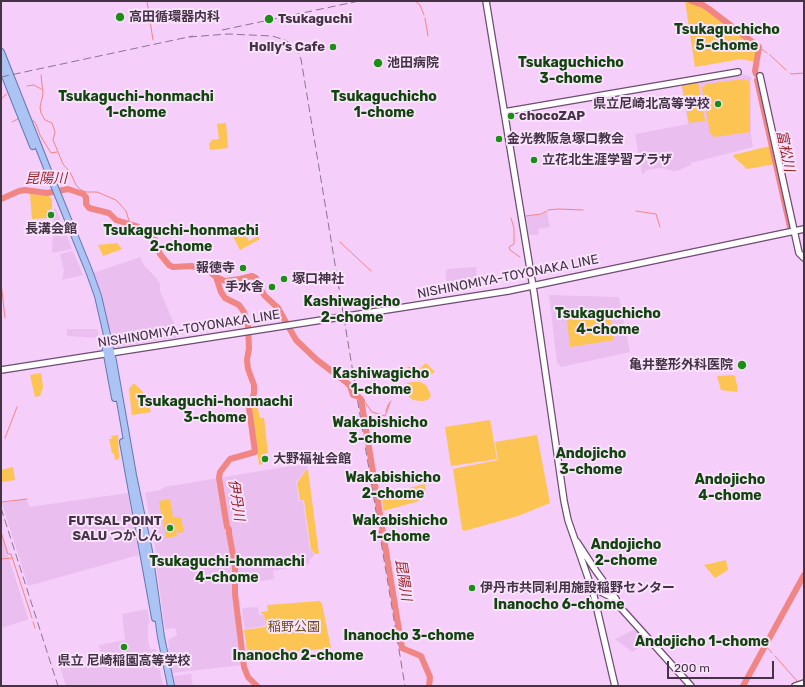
<!DOCTYPE html>
<html>
<head>
<meta charset="utf-8">
<style>
	body { margin:0 }
	#map { position:relative; width:805px; height:687px; overflow:hidden; background:#f5cefa; font-family:Rubik,sans-serif }
	canvas { display:block }
	.frame { position:absolute; inset:0; border:2px solid #433345; pointer-events:none }
	.scale { position:absolute; left:667px; top:661px; width:107px; height:18px; box-sizing:border-box; border:2px solid #433345; border-top:0; padding-left:5px; font-size:12px; line-height:14px; white-space:nowrap; color:#433345; -webkit-text-stroke:3px #f9e2fc; paint-order:stroke }
</style>
</head>
<body>
<div id="map">
<canvas width="805" height="687"></canvas>
<div class="frame"></div>
<div class="scale">200 m</div>
</div>
<script>
const ctx = document.querySelector('canvas').getContext('2d');
ctx.lineJoin = 'round';
function fillPath(path, color) { ctx.fillStyle = color; ctx.fill(path, 'evenodd'); }
const shape = rows => new Path2D(rows.map(r => 'M' + r).join(''));
function strokePath(path, color, width, dash) { ctx.strokeStyle = color; ctx.lineWidth = width; ctx.lineCap = dash ? 'butt' : 'round'; ctx.setLineDash(dash || []); ctx.stroke(path); }
function label(font, color, halo, rows, align = 'center') {
  ctx.font = font + ' Rubik,"Noto Sans JP",sans-serif'; ctx.lineWidth = 4; ctx.setLineDash([]); ctx.textBaseline = 'middle'; ctx.strokeStyle = halo; ctx.fillStyle = color; for (const [text, x, y, turn = 0] of rows) {
    ctx.save(); ctx.translate(x, y); ctx.rotate((+turn || 0) * Math.PI / 180); ctx.textAlign = isNaN(turn) ? turn : align; if (halo) ctx.strokeText(text, 0, 0); ctx.fillText(text, 0, 0); ctx.restore();
  }
}
fillPath(shape([
	[739,73,751,77,751,136,753,147,691,163,691,165,679,170,674,171,660,168,648,170,642,174,635,134,688,124,681,84],
	[54,209,56,209,72,249,52,253],
	[547,212,550,227,538,229,539,235,529,235,526,216,541,215],
	[73,251,83,275,62,280,64,271,60,254],
	[140,257,144,265,157,279,160,284,160,291,180,337,117,347,113,345,102,295,93,273],
	[476,267,477,277,469,280,468,287,446,285,446,271,447,269],
	[549,295,619,297,630,352,561,367,557,363],
	[67,329,97,329,99,338,67,336],
	[303,464,308,467,296,482,299,501,303,500,310,550,315,554,309,561,310,564,273,571,274,579,244,584,243,576,232,578,242,665,172,673,168,649,169,648,168,640,177,635,175,628,165,629,157,570,156,551,145,493,160,490,165,487],
	[128,493,139,555,28,586,2,503,27,499,29,507],
	[1,533,28,618,27,620,1,628],
	[258,607,259,615,264,615,265,626,245,629,242,610,243,608],
	[147,609,150,623,148,623,148,639,150,649,156,649,163,686,66,686,59,664,104,667,99,645,125,640,122,614],
	[633,630,637,631,648,643,632,652,615,639],
	[191,674,193,686,174,686,172,676]
]), '#eabff0');
fillPath(shape([
	[685,1,705,8,756,48,755,62,741,59,695,67],
	[743,79,749,81,750,132,714,137,710,133,702,88,706,84],
	[698,82,705,121,689,123,682,85],
	[226,123,228,148,210,150,209,143,211,142,211,140,219,139,217,124],
	[770,146,771,147,775,164,747,169,733,156,733,155],
	[30,194,49,195,52,200,52,209,47,210,47,218,32,219],
	[242,229,249,241,258,236,260,239,240,250,231,233],
	[117,243,122,249,103,256,98,245],
	[566,311,609,311,614,340,570,347],
	[426,363,435,372,428,376,419,374,411,375,404,380,399,376,409,366,416,372],
	[41,373,43,387,40,396,35,397,30,375],
	[733,375,735,376,738,390,737,392,721,390,717,376],
	[414,382,420,382,426,385,431,395,428,400,421,401,413,400,407,395,407,383],
	[133,384,135,384,143,392,145,399,148,401,151,412,132,415,129,389],
	[256,400,260,418,264,418,268,453,261,455,263,464,259,465,251,405,252,401],
	[490,420,497,459,451,466,445,427],
	[118,435,119,459,115,460,114,453,112,453,109,439,112,439,111,436],
	[537,435,550,503,518,516,464,531,462,529,453,469,498,460,495,442],
	[13,467,15,480,1,482,1,470],
	[306,470,308,470,319,554,316,554,311,550,304,500,300,500,297,483],
	[425,484,426,491,417,494,419,501,383,511,382,495],
	[170,499,173,517,162,519,159,501],
	[173,517,181,517,184,532,177,533,174,520,177,536,166,538,163,519],
	[726,560,728,570,715,578,704,565],
	[320,601,322,604,331,648,248,656,244,630,266,627,264,614,261,614,261,612,268,611,267,605]
]), '#fcc452');
strokePath(shape([
	[147,1,153,40],
	[415,1,420,5,424,15],
	[425,18,428,36],
	[759,47,767,53],
	[770,55,786,70],
	[790,73,791,74,804,73],
	[41,75,43,94,40,107,41,113,45,120,52,123,55,132,53,140,63,164,70,172,76,185,81,190,86,192,97,192,116,200,126,211,130,224],
	[27,86,34,85,41,89],
	[1,100,4,96,7,94],
	[33,120,36,124,40,135,51,153,57,152],
	[12,122,18,119],
	[548,210,558,209,583,210],
	[636,211,656,214,660,227],
	[526,216,541,214,547,211],
	[511,218,514,228,514,244,509,247,510,250,520,257],
	[340,242,371,271],
	[1,282,5,318],
	[359,397,365,400,364,401,372,412,385,416,390,403],
	[386,411,388,405,391,401],
	[5,438,17,407],
	[2,502,27,499],
	[1,532,8,554,11,554,32,618],
	[1,559,12,558],
	[33,622,35,628],
	[765,645,772,653],
	[775,656,798,682],
	[750,674,751,676],
	[752,677,753,678]
]), '#f18583', 1);
strokePath(shape([
	[691,1,703,5,709,9,759,47,755,71,756,74],
	[757,80,790,227],
	[1,199,19,191,25,190,47,193,68,189,83,194,86,197,86,204,89,208,109,213,116,220,136,226,153,235,160,254,169,265,173,267,191,266,206,269,216,277,225,281,240,279,252,276,256,278,261,290,265,296,278,308,296,340,317,360,346,382,350,386,353,395,359,397,361,399,402,648,421,656,430,677,429,686],
	[216,277,221,292,225,298,239,305,244,312,248,326,249,348,247,360,248,369,254,385,254,393,249,408,255,452,230,459,220,472,219,478,227,527,229,529,229,533,235,566,235,594,244,667,248,677,257,686],
	[743,686,804,575]
]), '#f18583', 6);
const secondary = shape([
	[486,1,534,293,564,501,568,520,593,592,615,686],
	[760,76,799,253,804,258],
	[504,112,738,72],
	[1,370,508,291,804,229],
	[577,542,596,571,616,599],
	[591,587,611,597,691,686],
	[597,609,599,606,603,604,610,602,616,603],
	[795,686,804,683]
]);
const primary = shape([
	[1,52,49,173,89,271,98,296,113,361,133,475,149,551,161,637,171,686],
	[1,66,33,146],
	[105,344,115,398],
	[123,442,155,618]
]);
strokePath(secondary, '#6e4d73', 8);
strokePath(primary, '#6378b1', 8);
strokePath(secondary, '#fff', 5.5);
strokePath(primary, '#acc4f3', 6);
strokePath(shape([
	[222,30,359,1],
	[189,37,228,34,272,36,285,40,291,44,297,51,301,59,405,686],
	[1,77,193,36],
	[1,508,58,686]
]), '#8d7390', 1, [8, 4]);
for (const [x, y, r, color] of [
	[120,17,5,"#1c8e15"],
	[269,19,5,"#1c8e15"],
	[333,47,4,"#1c8e15"],
	[378,63,5,"#1c8e15"],
	[718,104,4,"#1c8e15"],
	[511,116,4,"#1c8e15"],
	[499,139,4,"#1c8e15"],
	[534,160,4,"#1c8e15"],
	[51,215,4,"#1c8e15"],
	[243,268,4,"#1c8e15"],
	[284,279,4,"#1c8e15"],
	[272,287,4,"#1c8e15"],
	[742,365,5,"#1c8e15"],
	[265,459,4,"#1c8e15"],
	[170,528,4,"#1c8e15"],
	[472,588,4,"#1c8e15"],
	[124,647,4,"#1c8e15"]
]) { const dot = new Path2D(); dot.arc(x, y, r, 0, 2 * Math.PI); ctx.fillStyle = color; ctx.fill(dot); strokePath(dot, '#f9e2fc', 1.5); }
label('bold 13px', '#433345', '#f9e2fc', [
	["高田循環器内科",129,17],
	["Tsukaguchi",278,19],
	["Holly’s Cafe",325,47,"right"],
	["池田病院",387,63],
	["県立尼崎北高等学校",710,104,"right"],
	["chocoZAP",519,116],
	["金光教阪急塚口教会",507,139],
	["立花北生涯学習プラザ",542,160],
	["長溝会館",51,229,"center"],
	["報徳寺",235,268,"right"],
	["塚口神社",292,279],
	["手水舎",264,287,"right"],
	["亀井整形外科医院",733,365,"right"],
	["大野福祉会館",273,459],
	["FUTSAL POINT",162,521,"right"],
	["SALU つかしん",162,536,"right"],
	["伊丹市共同利用施設稲野センター",480,588],
	["県立 尼崎稲園高等学校",124,661,"center"]
], 'left');
label('13px', '#433345', '#f9e2fc', [
	["NISHINOMIYA-TOYONAKA LINE",508,277,-11],
	["NISHINOMIYA-TOYONAKA LINE",189,329,-9]
]);
label('13px', '#6b511b', '#f9e2fc', [
	["稲野公園",294,627]
]);
label('bold 14px', '#11440d', '#f9e2fc', [
	["Tsukaguchicho",727,30],
	["5-chome",727,46],
	["Tsukaguchicho",571,63],
	["3-chome",571,79],
	["Tsukaguchi-honmachi",136,97],
	["1-chome",136,113],
	["Tsukaguchicho",384,97],
	["1-chome",384,113],
	["Tsukaguchi-honmachi",181,231],
	["2-chome",181,247],
	["Kashiwagicho",352,302],
	["2-chome",352,318],
	["Tsukaguchicho",608,314],
	["4-chome",608,330],
	["Kashiwagicho",381,374],
	["1-chome",381,390],
	["Tsukaguchi-honmachi",215,402],
	["3-chome",215,418],
	["Wakabishicho",380,423],
	["3-chome",380,439],
	["Andojicho",591,454],
	["3-chome",591,470],
	["Wakabishicho",393,478],
	["2-chome",393,494],
	["Andojicho",730,480],
	["4-chome",730,496],
	["Wakabishicho",400,521],
	["1-chome",400,537],
	["Andojicho",626,545],
	["2-chome",626,561],
	["Tsukaguchi-honmachi",227,562],
	["4-chome",227,578],
	["Inanocho 6-chome",559,605],
	["Inanocho 3-chome",409,636],
	["Andojicho 1-chome",702,642],
	["Inanocho 2-chome",298,656]
]);
label('italic 14px', '#9c242d', '#f9e2fc', [
	["富松川",785,151,78],
	["昆陽川",46,179],
	["伊丹川",236,500,81],
	["昆陽川",403,580,81]
]);
</script>
</body>
</html>
